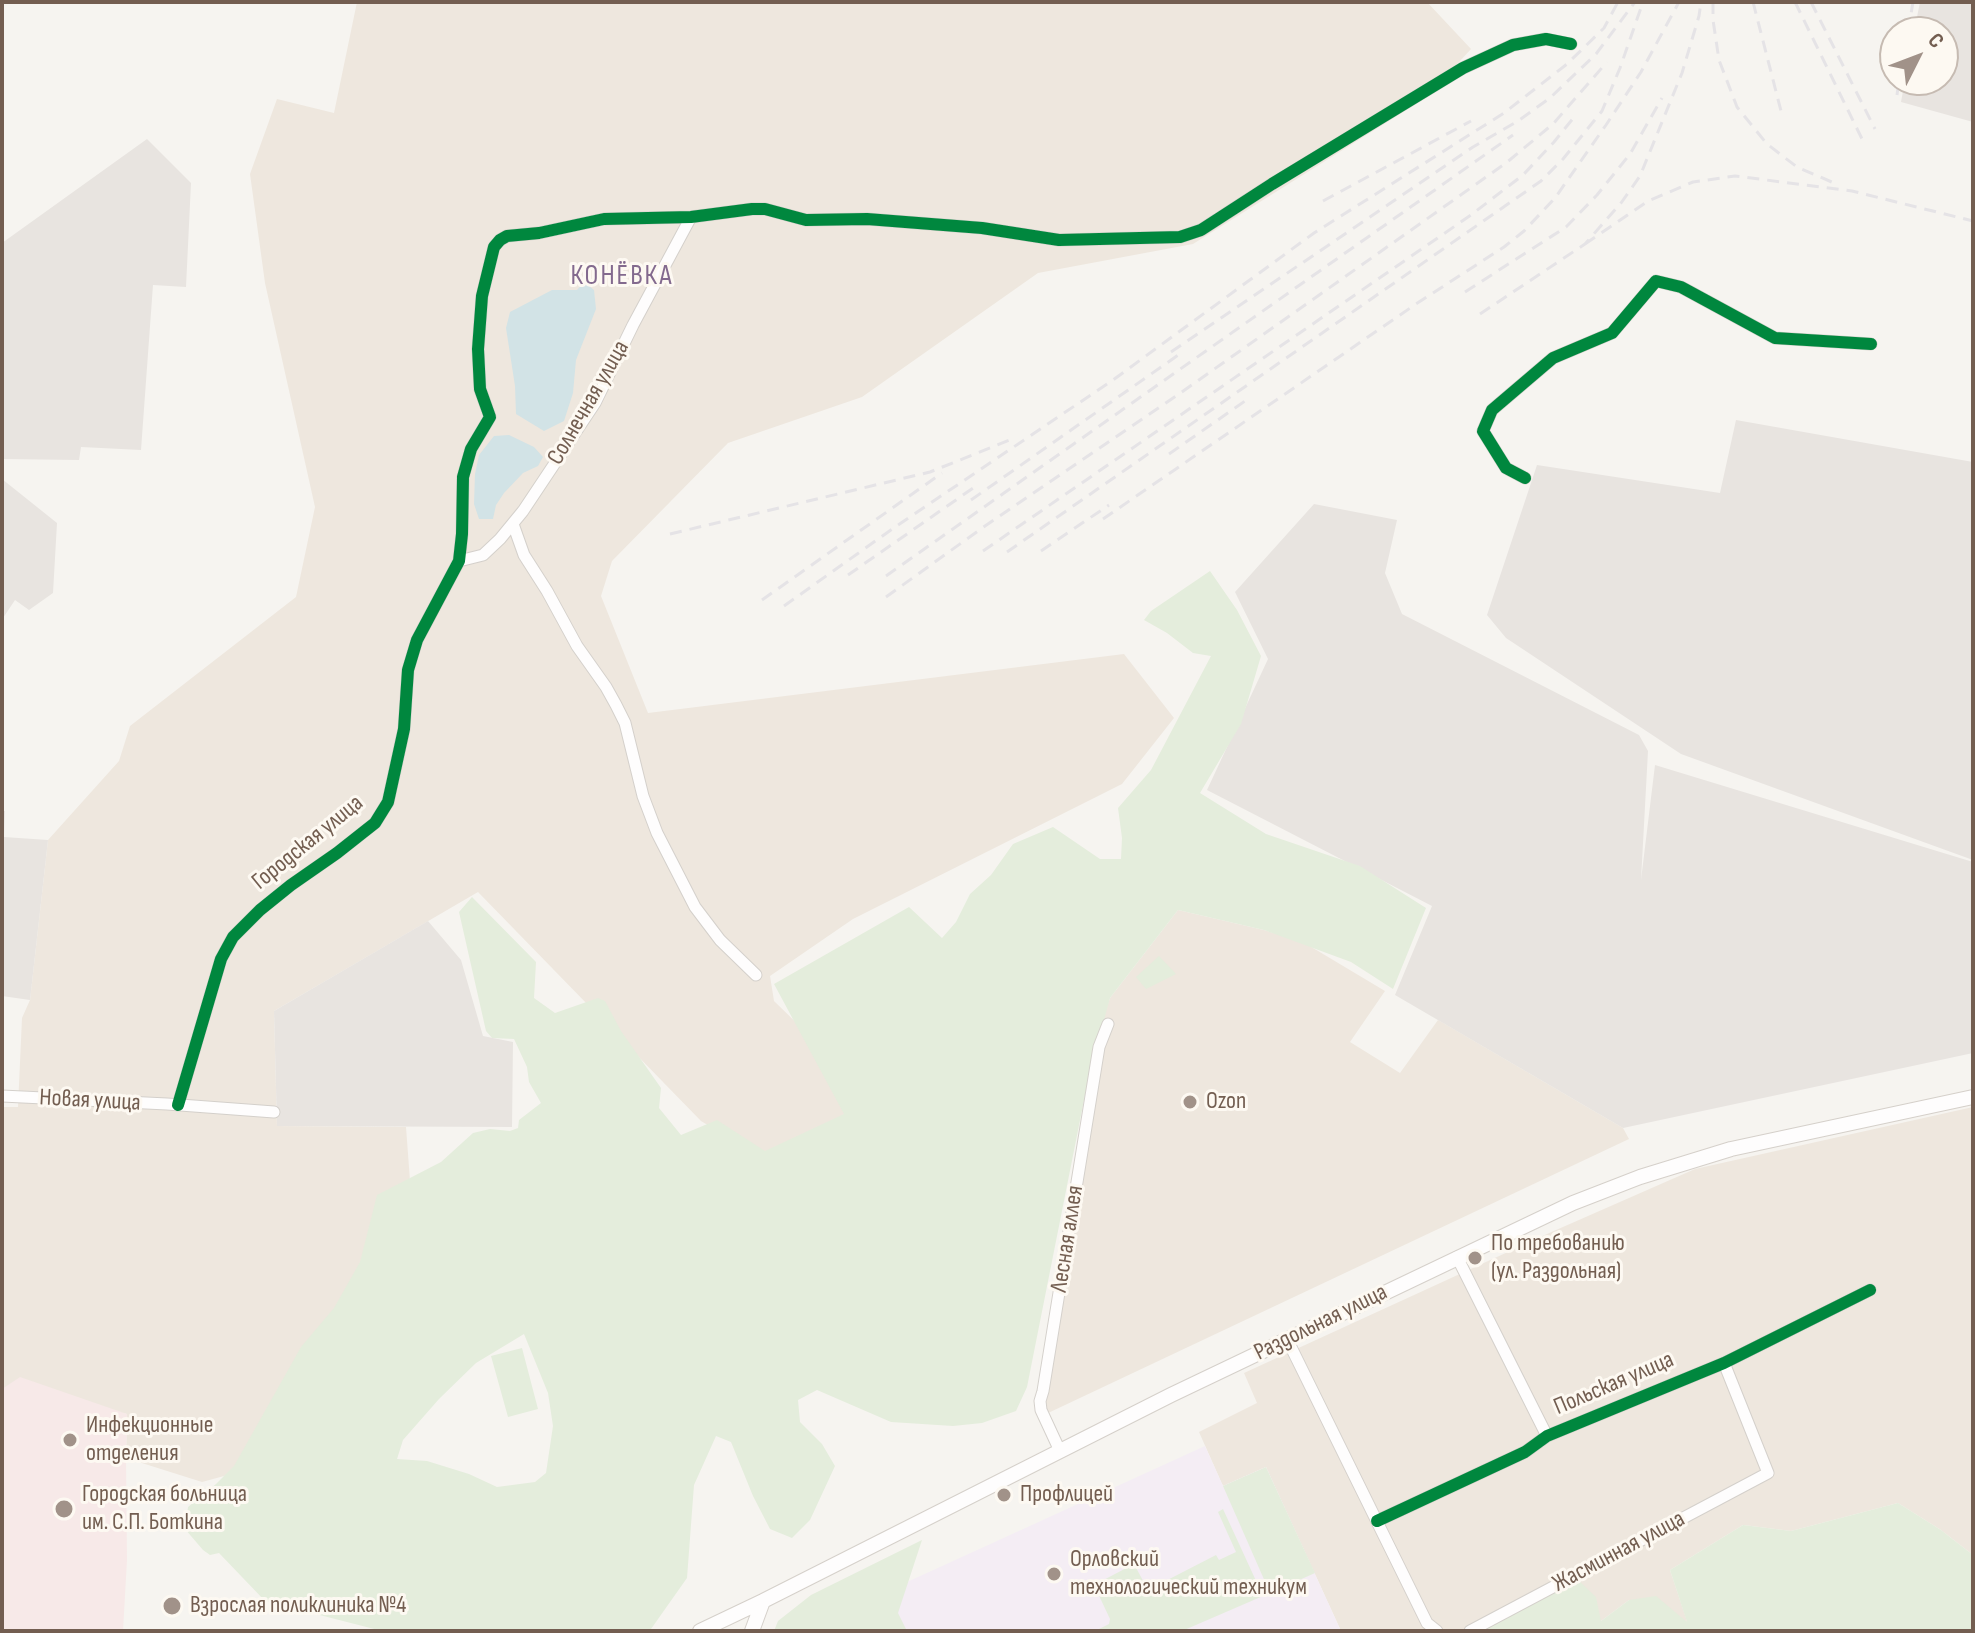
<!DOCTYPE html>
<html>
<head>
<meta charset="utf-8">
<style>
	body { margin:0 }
	#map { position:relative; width:1975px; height:1633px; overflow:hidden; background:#f6f4f0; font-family:"Sofia Sans Condensed",sans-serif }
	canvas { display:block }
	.frame { position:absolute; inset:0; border:4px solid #735e51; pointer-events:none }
	.north { position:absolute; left:1879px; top:16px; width:80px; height:80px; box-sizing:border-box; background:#fdf9f2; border:2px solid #c6bbb2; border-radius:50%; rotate:48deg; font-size:22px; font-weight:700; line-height:32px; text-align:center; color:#735e51 }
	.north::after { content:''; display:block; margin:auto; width:28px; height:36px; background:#a19289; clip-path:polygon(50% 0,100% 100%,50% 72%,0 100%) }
</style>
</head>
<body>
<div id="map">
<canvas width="1975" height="1633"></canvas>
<div class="frame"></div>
<div class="north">С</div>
</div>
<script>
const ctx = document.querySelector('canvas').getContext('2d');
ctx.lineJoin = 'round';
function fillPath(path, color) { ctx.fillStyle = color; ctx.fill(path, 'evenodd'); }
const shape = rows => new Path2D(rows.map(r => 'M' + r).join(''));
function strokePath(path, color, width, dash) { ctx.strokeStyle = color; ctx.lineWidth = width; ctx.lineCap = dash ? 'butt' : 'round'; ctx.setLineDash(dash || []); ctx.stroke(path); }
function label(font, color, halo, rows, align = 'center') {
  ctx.font = font + ' "Sofia Sans Condensed",sans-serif'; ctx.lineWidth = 6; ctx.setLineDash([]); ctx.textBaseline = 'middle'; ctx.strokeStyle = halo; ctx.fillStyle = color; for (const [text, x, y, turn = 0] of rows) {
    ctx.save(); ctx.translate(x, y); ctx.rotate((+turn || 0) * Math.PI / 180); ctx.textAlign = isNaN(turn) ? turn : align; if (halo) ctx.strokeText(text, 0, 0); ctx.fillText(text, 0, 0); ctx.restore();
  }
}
fillPath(shape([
	[357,2,1427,2,1471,49,1427,97,1193,244,1038,273,862,397,728,443,612,561,601,596,648,713,1124,654,1174,718,1122,784,853,919,770,976,774,1001,844,1069,853,1127,783,1171,701,1121,478,892,274,1011,277,1126,406,1127,417,1275,272,1463,202,1482,126,1458,127,1414,2,1389,2,1107,18,1107,22,1018,30,1000,48,840,119,761,130,726,296,597,315,507,265,283,250,174,277,99,334,113],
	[1178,910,1264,930,1303,942,1385,991,1350,1042,1400,1073,1438,1020,1623,1128,1629,1139,1046,1414,1039,1391,1094,1044,1110,998],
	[1973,1107,1973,1555,1941,1530,1898,1503,1791,1531,1743,1525,1670,1570,1688,1624,1629,1600,1601,1621,1477,1631,1341,1631,1266,1467,1223,1486,1199,1432,1257,1403,1244,1373,1547,1234,1695,1169]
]), '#eee7de');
fillPath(shape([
	[1920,2,1973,2,1973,122,1901,102,1905,80,1943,80,1943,32,1914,32],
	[147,139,191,183,186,287,153,285,141,450,81,447,79,460,2,459,2,243],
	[1736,420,1973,462,1973,860,1681,754,1506,638,1487,615,1537,465,1720,493],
	[2,479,57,523,53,593,29,610,15,600,3,618],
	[1314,504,1397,520,1385,573,1402,614,1639,735,1648,751,1641,880,1655,765,1973,862,1973,1053,1623,1128,1395,995,1432,906,1207,790,1268,659,1235,592],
	[2,811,5,811,4,837,48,840,30,1000,2,996],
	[428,921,461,960,483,1036,513,1042,512,1127,277,1126,274,1011]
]), '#e8e4e0');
fillPath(shape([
	[1205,1446,1223,1486,1266,1467,1341,1631,900,1631,883,1593]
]), '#f4edf4');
fillPath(shape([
	[20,1377,127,1414,126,1458,127,1560,123,1631,2,1631,2,1389]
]), '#f7e9e8');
fillPath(shape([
	[1210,571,1237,610,1261,656,1241,724,1200,793,1266,834,1360,866,1426,908,1393,989,1351,962,1264,930,1178,910,1110,998,1089,1075,1027,1387,1016,1411,982,1423,953,1426,891,1422,817,1390,798,1400,800,1422,822,1444,835,1466,810,1520,792,1538,770,1529,753,1496,731,1442,716,1436,694,1485,687,1578,651,1629,646,1631,382,1631,265,1601,219,1553,210,1555,203,1550,185,1529,188,1507,216,1484,234,1466,301,1347,334,1308,360,1262,377,1195,441,1162,473,1133,490,1129,510,1131,518,1128,519,1120,541,1103,529,1082,527,1067,514,1039,492,1038,486,1031,459,912,472,897,536,962,534,998,555,1013,598,998,605,1001,621,1031,661,1088,659,1108,681,1135,717,1120,765,1151,844,1114,774,984,909,907,942,938,956,922,970,894,991,875,1013,844,1053,827,1100,859,1121,859,1122,838,1118,808,1151,770,1211,656,1193,653,1167,633,1144,620,1151,611],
	[524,1334,548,1393,553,1426,546,1473,535,1482,497,1487,469,1474,427,1461,397,1459,403,1440,439,1399,476,1363],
	[1159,956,1176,974,1146,989,1136,977],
	[522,1348,538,1409,508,1417,491,1356],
	[1266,1467,1315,1573,1270,1593,1223,1486],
	[1898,1503,1941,1530,1973,1555,1973,1631,1477,1631,1578,1580,1596,1597,1601,1621,1629,1600,1656,1596,1687,1622,1670,1570,1743,1525,1791,1531],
	[1223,1509,1263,1596,1182,1631,1095,1631,1109,1624,1110,1619,1094,1585,1134,1564,1148,1590,1216,1555,1219,1560,1236,1552,1218,1512],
	[922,1540,898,1613,907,1631,774,1631,778,1621,811,1595]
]), '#e4eddc');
fillPath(shape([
	[584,282,594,290,596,309,576,360,573,393,564,421,544,431,516,414,515,386,506,328,510,312,552,290,577,290],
	[509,435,534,447,543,457,538,466,523,473,504,493,496,505,493,519,479,519,474,504,475,474,479,455,494,436]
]), '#d2e3e6');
const street = shape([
	[1525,478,1506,468,1483,431,1492,410,1553,358,1612,333,1656,281,1681,287,1775,338,1871,344],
	[513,524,524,555,547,591,577,646,606,687,616,705,625,723,643,796,657,833,695,907,720,940,756,975],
	[459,561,483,555,500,539,523,511,595,403,633,325,691,217],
	[2,1096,167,1104,274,1112],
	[178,1105,221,959,233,937,260,910,291,885,337,853,375,823,388,802,404,729,408,670,417,640,459,561,462,534,463,477,471,449,490,417,480,389,478,349,482,296,494,247,500,240,507,236,539,233,604,219,691,217,752,209,765,209,806,220,867,219,982,228,1059,240,1180,237,1201,230,1272,184,1463,68,1513,45,1546,39,1571,44],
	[1457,1257,1547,1436],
	[1287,1339,1427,1623,1437,1631],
	[1060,1451,1041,1410,1040,1401,1043,1391,1099,1047,1108,1024],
	[1377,1521,1525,1452,1547,1436,1724,1363,1870,1290],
	[1470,1631,1768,1473,1724,1363]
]);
const secondary = shape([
	[700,1631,763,1601,1171,1395,1573,1203,1640,1177,1731,1149,1973,1097],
	[752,1631,763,1601]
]);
strokePath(street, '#d4d0cb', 13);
strokePath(secondary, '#d5d0ca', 16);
strokePath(street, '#fefdfd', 11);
strokePath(secondary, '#fefdfd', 14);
strokePath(shape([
	[1713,2,1713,20,1719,60,1737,107,1767,144,1797,167,1834,183],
	[1753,2,1781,111],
	[1795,2,1865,145],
	[1811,2,1875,129],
	[1908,32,1913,2],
	[1897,95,1899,80],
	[1323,201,1471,121],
	[1585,244,1648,201,1693,182,1735,176,1852,191,1973,221],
	[1465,292,1566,227,1597,195,1630,154,1662,98],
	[1480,314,1585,244,1621,203,1640,176,1682,73,1699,16,1701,2],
	[1171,352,1473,147,1518,121,1550,98,1596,54,1635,2],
	[1169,454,1245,401],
	[971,500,1184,351],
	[1103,519,1416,304,1504,247,1524,231,1555,198,1606,125,1641,72,1679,2],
	[670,534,930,472,1012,439],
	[983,551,1471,215,1523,175,1554,142,1575,116],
	[1041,551,1109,505],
	[1007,552,1541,181,1563,159,1602,111,1620,68,1643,2],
	[848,575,976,486],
	[886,576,1513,135],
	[886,597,985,526,1179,394,1506,163,1553,124,1607,62],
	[762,600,942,473],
	[784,606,895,527,1113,380,1314,233,1504,113,1567,64,1604,28,1618,2]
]), '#e5e3e6', 3, [12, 8]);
strokePath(shape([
	[1525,478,1506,468,1483,431,1492,410,1553,358,1612,333,1656,281,1681,287,1775,338,1871,344],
	[178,1105,221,959,233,937,260,910,291,885,337,853,375,823,388,802,404,729,408,670,417,640,459,561,462,534,463,477,471,449,490,417,480,389,478,349,482,296,494,247,500,240,507,236,539,233,604,219,691,217,752,209,765,209,806,220,867,219,982,228,1059,240,1180,237,1201,230,1272,184,1463,68,1513,45,1546,39,1571,44],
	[1377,1521,1525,1452,1547,1436,1724,1363,1870,1290]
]), '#00873e', 12);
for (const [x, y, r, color] of [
	[1190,1102,8,"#a19289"],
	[1475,1258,8,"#a19289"],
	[70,1440,8,"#a19289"],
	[1004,1495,8,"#a19289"],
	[64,1509,10,"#a19289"],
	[1054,1574,8,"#a19289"],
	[172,1606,10,"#a19289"]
]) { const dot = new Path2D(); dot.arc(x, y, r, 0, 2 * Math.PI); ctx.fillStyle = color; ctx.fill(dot); strokePath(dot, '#fdf9f2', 3); }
label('24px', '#735e51', '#fdf9f2', [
	["Солнечная улица",589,403,-60],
	["Городская улица",308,843,-39],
	["Новая улица",90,1101,3],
	["Лесная аллея",1068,1239,-81],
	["Раздольная улица",1321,1323,-26],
	["Польская улица",1614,1384,-23],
	["Жасминная улица",1619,1552,-28]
]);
label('24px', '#735e51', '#fdf9f2', [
	["Ozon",1206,1102],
	["По требованию",1491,1244],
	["(ул. Раздольная)",1491,1272],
	["Инфекционные",86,1426],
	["отделения",86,1454],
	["Городская больница",82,1495],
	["им. С.П. Боткина",82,1523],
	["Профлицей",1020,1495],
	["Орловский",1070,1560],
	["технологический техникум",1070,1588],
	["Взрослая поликлиника №4",190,1606]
], 'left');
ctx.letterSpacing = '2px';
label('28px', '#836a8e', '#fdf9f2', [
	["КОНЁВКА",622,277]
]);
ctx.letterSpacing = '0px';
</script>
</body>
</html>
